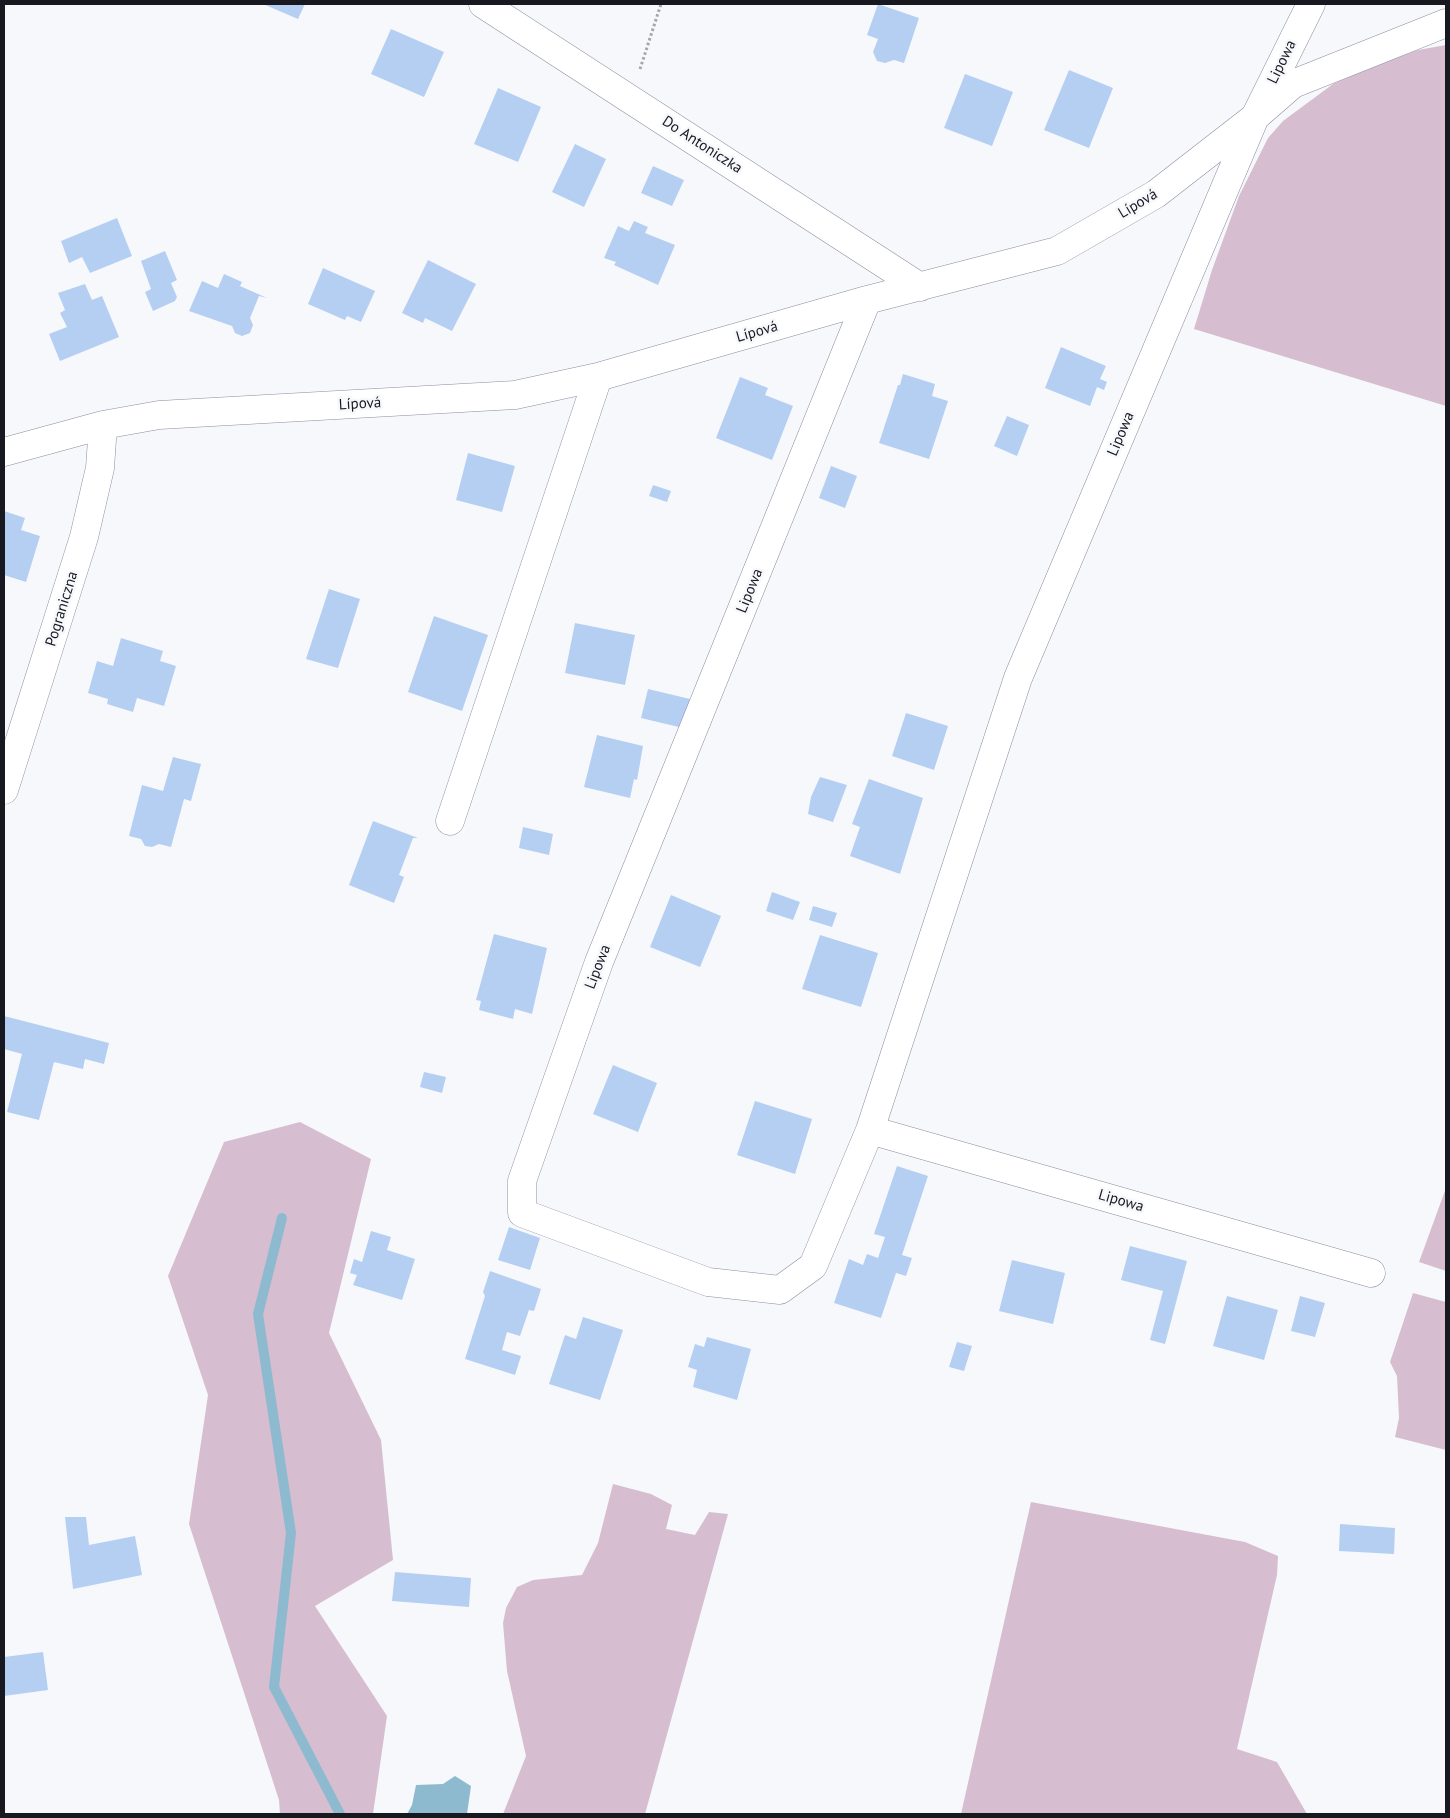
<!DOCTYPE html>
<html>
<head>
<meta charset="utf-8">
<style>
	body { margin:0 }
	#map { position:relative; width:1450px; height:1818px; overflow:hidden; background:#f7f8fc; font-family:"PT Sans",sans-serif }
	canvas { display:block }
	.frame { position:absolute; inset:0; border:5px solid #181820; pointer-events:none }
</style>
</head>
<body>
<div id="map">
<canvas width="1450" height="1818"></canvas>
<div class="frame"></div>
</div>
<script>
const ctx = document.querySelector('canvas').getContext('2d');
ctx.lineJoin = 'round';
function fillPath(path, color) { ctx.fillStyle = color; ctx.fill(path, 'evenodd'); }
const shape = rows => new Path2D(rows.map(r => 'M' + r).join(''));
function strokePath(path, color, width, dash) { ctx.strokeStyle = color; ctx.lineWidth = width; ctx.lineCap = dash ? 'butt' : 'round'; ctx.setLineDash(dash || []); ctx.stroke(path); }
function label(font, color, halo, rows, align = 'center') {
  ctx.font = font + ' "PT Sans",sans-serif'; ctx.lineWidth = 5; ctx.setLineDash([]); ctx.textBaseline = 'middle'; ctx.strokeStyle = halo; ctx.fillStyle = color; for (const [text, x, y, turn = 0] of rows) {
    ctx.save(); ctx.translate(x, y); ctx.rotate((+turn || 0) * Math.PI / 180); ctx.textAlign = isNaN(turn) ? turn : align; if (halo) ctx.strokeText(text, 0, 0); ctx.fillText(text, 0, 0); ctx.restore();
  }
}
fillPath(shape([
	[1446,45,1446,406,1194,329,1212,270,1239,196,1268,138,1283,121,1333,84,1376,65,1418,50],
	[300,1122,371,1159,329,1333,381,1440,393,1560,315,1606,387,1716,373,1814,280,1814,279,1800,189,1524,208,1395,168,1276,224,1142],
	[1446,1188,1446,1271,1419,1262],
	[1413,1293,1446,1302,1446,1450,1395,1437,1399,1418,1397,1376,1390,1362],
	[613,1484,651,1494,672,1505,666,1529,695,1535,709,1512,728,1514,645,1814,503,1814,526,1756,507,1671,503,1623,506,1608,517,1587,533,1580,582,1575,598,1543],
	[1031,1502,1245,1542,1278,1556,1277,1575,1237,1749,1277,1762,1307,1814,961,1814]
]), '#d6bed0');
fillPath(shape([
	[455,1776,471,1786,467,1814,407,1814,412,1805,416,1785,443,1784]
]), '#8ebad0');
strokePath(shape([
	[282,1218,258,1314,291,1533,274,1687,340,1814]
]), '#8ebad0', 10);
fillPath(shape([
	[263,4,305,4,298,19],
	[878,4,919,18,904,63,894,60,885,63,877,61,873,52,878,39,867,35],
	[391,29,444,52,424,97,371,74],
	[1069,70,1113,88,1089,148,1044,130],
	[965,74,1013,92,992,146,944,128],
	[498,88,541,107,518,162,474,144],
	[575,144,606,159,584,207,552,192],
	[653,166,684,180,672,206,641,193],
	[117,218,132,256,90,273,82,257,69,263,61,241],
	[634,221,648,227,645,233,675,245,658,285,614,265,616,262,604,258,618,226,629,231],
	[165,251,177,280,171,283,177,297,175,301,153,311,145,292,151,289,141,261],
	[428,260,476,284,452,331,425,318,423,323,402,313],
	[323,268,375,291,361,322,347,316,345,320,308,304],
	[224,274,242,282,240,286,267,298,259,296,250,318,253,325,250,333,242,336,235,333,232,326,189,311,202,281,218,288],
	[85,284,92,300,102,296,119,337,60,361,49,334,67,327,60,313,65,310,58,293],
	[1061,347,1106,366,1100,379,1107,382,1104,390,1097,387,1090,406,1045,388],
	[903,374,935,384,932,396,948,401,929,459,879,443,898,385,900,385],
	[740,377,768,388,765,395,793,406,772,460,716,438],
	[1007,416,1029,425,1017,456,994,446],
	[468,453,515,466,502,512,456,500],
	[831,466,857,476,845,508,819,498],
	[653,485,671,491,667,502,649,496],
	[4,511,25,518,21,530,40,536,26,582,4,575],
	[329,589,360,599,338,668,306,659],
	[434,616,488,635,462,711,408,692],
	[575,623,635,635,625,685,565,673],
	[121,638,163,651,160,661,176,666,164,706,137,698,133,712,107,704,108,699,88,693,97,661,113,666],
	[648,689,690,699,683,728,641,718],
	[906,713,948,726,934,770,892,756],
	[597,735,643,746,637,780,634,779,630,798,584,787],
	[173,757,201,764,191,801,184,799,171,847,159,844,152,847,145,846,141,839,129,836,142,785,163,791],
	[820,777,847,785,833,822,808,814,811,797],
	[869,779,923,798,900,874,850,856,860,827,852,824],
	[373,821,418,838,413,838,399,875,404,877,394,903,349,885],
	[523,827,553,834,549,855,519,848],
	[772,892,800,902,793,920,766,911],
	[671,895,721,916,700,967,650,947],
	[813,906,837,913,832,927,809,920],
	[494,934,547,948,532,1014,515,1009,513,1019,479,1010,481,1001,476,1000],
	[820,935,878,953,861,1007,802,989],
	[4,1016,109,1043,104,1064,85,1059,83,1069,54,1062,39,1120,7,1112,22,1054,4,1049],
	[613,1065,657,1083,638,1132,593,1114],
	[424,1072,446,1077,442,1093,420,1087],
	[755,1101,812,1119,795,1174,737,1155],
	[897,1166,928,1176,902,1255,912,1258,906,1276,896,1273,881,1318,834,1303,849,1259,863,1265,867,1254,878,1258,885,1237,874,1234],
	[509,1227,540,1238,530,1270,498,1260],
	[371,1231,391,1237,387,1250,415,1259,402,1300,353,1285,357,1275,350,1273,354,1259,362,1262],
	[1130,1246,1187,1261,1165,1344,1150,1340,1163,1291,1121,1280],
	[1012,1260,1065,1273,1053,1324,999,1311],
	[490,1271,541,1289,534,1311,529,1310,520,1336,507,1332,502,1350,521,1356,515,1375,465,1359,485,1296,483,1292],
	[1227,1296,1278,1310,1264,1360,1213,1346],
	[1300,1296,1325,1303,1315,1337,1291,1331],
	[583,1317,623,1330,600,1400,549,1384,565,1335,576,1339],
	[707,1337,751,1349,737,1400,693,1387,697,1370,688,1367,695,1344,704,1347],
	[957,1342,972,1346,964,1371,949,1367],
	[65,1517,86,1517,89,1545,135,1536,142,1575,73,1589],
	[1340,1524,1395,1528,1394,1554,1339,1551],
	[395,1572,471,1578,469,1607,392,1601],
	[43,1652,48,1690,4,1696,4,1657]
]), '#b5cff2');
const street = shape([
	[483,4,920,287],
	[867,300,599,962,522,1181,522,1213,708,1282,780,1290,813,1266,870,1130,1018,678,1255,117,1311,4],
	[4,452,103,425,159,415,515,395,598,377,867,300,1057,251,1156,194,1255,117,1293,84,1446,23],
	[4,790,84,537,100,468,103,425],
	[450,821,598,377],
	[870,1130,1371,1273]
]);
strokePath(street, '#8c8da2', 29);
strokePath(shape([
	[640,69,661,4]
]), '#a5a6ab', 3, [2.5, 2.5]);
strokePath(street, '#fff', 28);
label('15px', '#181820', '#f7f8fc', [
	["Lipowa",1282,62,-64],
	["Do Antoniczka",702,145,33],
	["Lípová",1138,204,-31],
	["Lípová",757,332,-16],
	["Lípová",360,404,-3],
	["Lipowa",1121,434,-67],
	["Lipowa",750,591,-68],
	["Pograniczna",62,609,-73],
	["Lipowa",598,967,-69],
	["Lipowa",1121,1201,16]
]);
</script>
</body>
</html>
